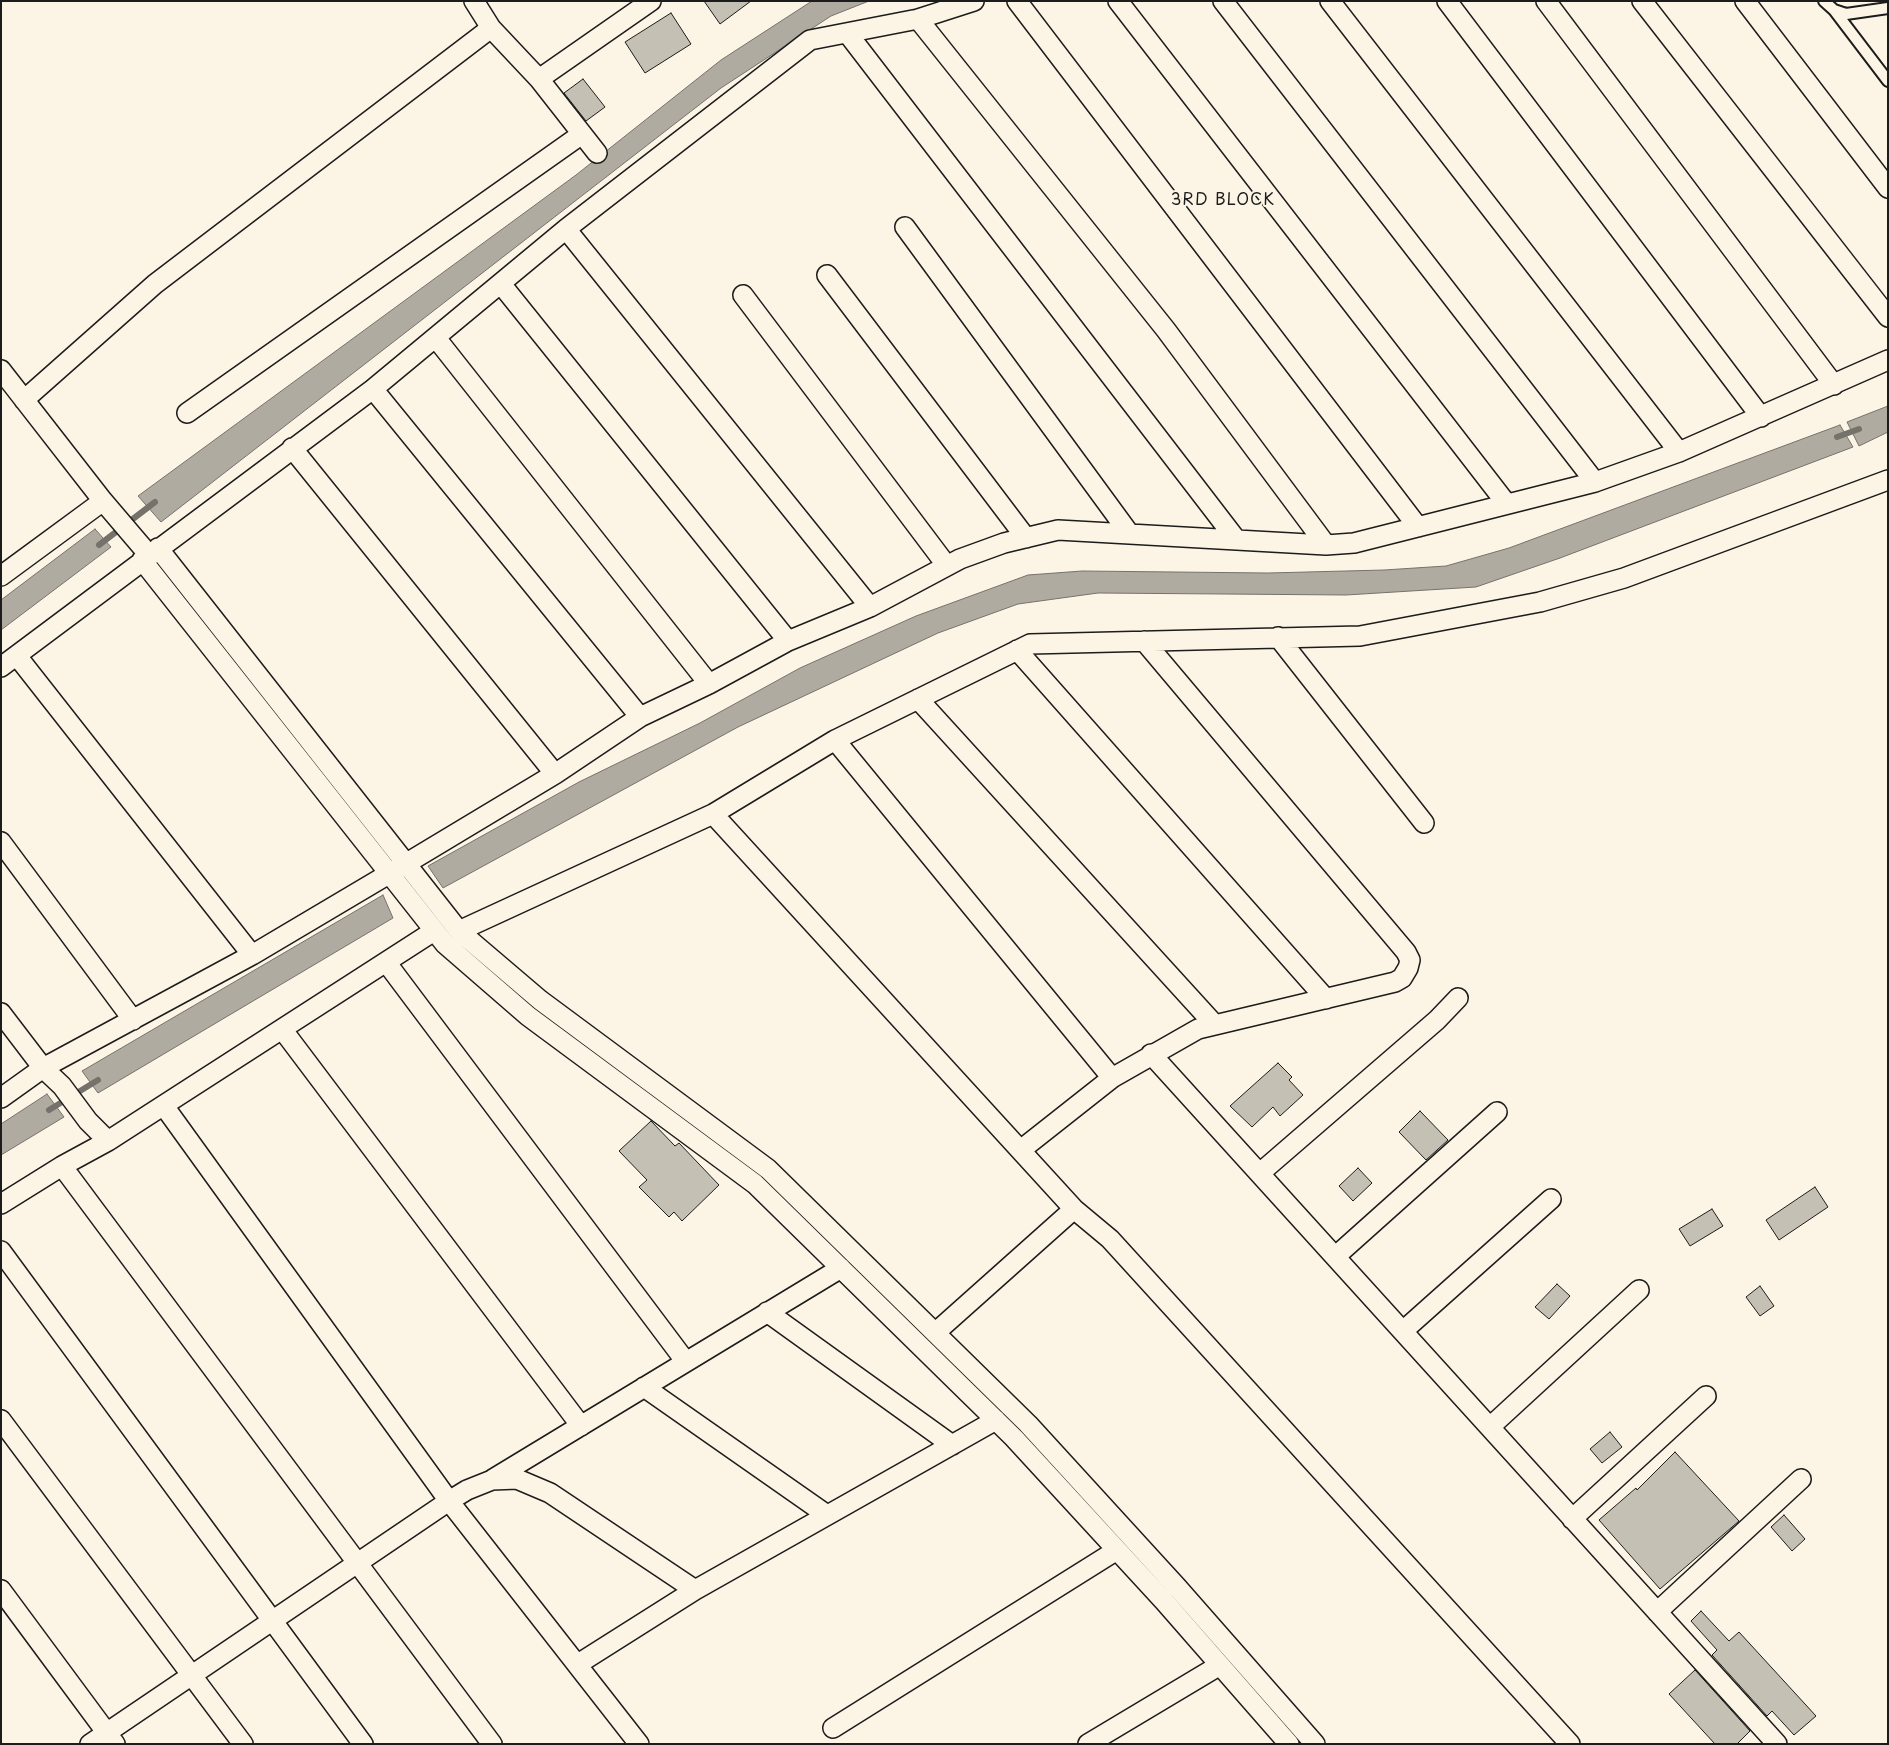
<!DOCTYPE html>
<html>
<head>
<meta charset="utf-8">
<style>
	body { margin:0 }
	#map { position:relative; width:1889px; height:1745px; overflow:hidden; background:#fcf5e5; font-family:"Playpen Sans",sans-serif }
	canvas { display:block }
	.frame { position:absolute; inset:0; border:2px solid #1c1c1c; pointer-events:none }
</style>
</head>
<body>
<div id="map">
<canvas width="1889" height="1745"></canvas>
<div class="frame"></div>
</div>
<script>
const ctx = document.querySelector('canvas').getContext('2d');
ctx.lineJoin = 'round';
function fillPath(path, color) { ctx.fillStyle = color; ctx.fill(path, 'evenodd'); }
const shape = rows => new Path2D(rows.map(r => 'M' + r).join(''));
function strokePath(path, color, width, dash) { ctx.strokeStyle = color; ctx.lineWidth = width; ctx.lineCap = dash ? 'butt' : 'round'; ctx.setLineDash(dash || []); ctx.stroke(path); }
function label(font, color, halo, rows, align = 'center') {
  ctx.font = font + ' "Playpen Sans",sans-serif'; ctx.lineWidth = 4; ctx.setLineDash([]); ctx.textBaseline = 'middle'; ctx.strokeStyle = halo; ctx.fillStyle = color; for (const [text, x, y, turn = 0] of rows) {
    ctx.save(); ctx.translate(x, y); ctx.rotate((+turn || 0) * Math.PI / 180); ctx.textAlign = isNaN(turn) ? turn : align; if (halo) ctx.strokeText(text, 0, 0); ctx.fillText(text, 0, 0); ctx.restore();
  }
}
const water = shape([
	[812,1,869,1,831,16,721,88,161,522,138,496,576,175,721,60,812,1],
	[1888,406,1888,432,1859,446,1847,422,1888,406],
	[1840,425,1853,447,1560,558,1476,587,1346,595,1098,593,1018,604,938,633,738,727,443,888,428,866,579,782,700,723,800,668,916,616,1028,575,1082,571,1268,573,1384,570,1446,566,1509,548,1840,425],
	[95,529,111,547,1,630,1,600,95,529],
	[383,895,393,918,98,1093,82,1071,383,895],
	[47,1094,64,1117,1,1155,1,1124,47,1094]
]);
fillPath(water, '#b0aba1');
strokePath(water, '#75726c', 1);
strokePath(shape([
	[1837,437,1859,429],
	[99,545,155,502],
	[49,1110,98,1080]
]), '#75726c', 6);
const building = shape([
	[704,1,751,1,720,24,704,1],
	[671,13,691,44,645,73,625,42,671,13],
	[583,79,605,107,586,121,564,93,583,79],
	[1278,1063,1292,1077,1289,1080,1303,1095,1280,1116,1273,1107,1252,1127,1230,1106,1278,1063],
	[1420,1111,1448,1140,1426,1160,1399,1132,1420,1111],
	[651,1121,675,1146,679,1143,719,1185,682,1221,674,1212,669,1217,639,1187,647,1180,619,1151,651,1121],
	[1358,1168,1372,1183,1353,1201,1339,1186,1358,1168],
	[1815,1187,1828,1207,1779,1240,1766,1220,1815,1187],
	[1712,1209,1723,1226,1690,1246,1679,1229,1712,1209],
	[1557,1284,1570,1296,1549,1319,1535,1307,1557,1284],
	[1760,1286,1774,1306,1760,1316,1746,1297,1760,1286],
	[1610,1432,1622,1447,1602,1463,1590,1449,1610,1432],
	[1675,1452,1739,1521,1660,1589,1599,1520,1636,1488,1637,1490,1675,1452],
	[1784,1515,1805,1539,1792,1551,1771,1527,1784,1515],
	[1701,1611,1729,1641,1739,1632,1816,1716,1794,1735,1772,1711,1767,1716,1712,1655,1717,1650,1691,1621,1701,1611],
	[1695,1670,1750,1731,1737,1744,1715,1744,1669,1694,1695,1670]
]);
fillPath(building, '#c4c0b3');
strokePath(building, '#1c1c1c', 1);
const lane = shape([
	[1824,1,1834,10,1846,14,1888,8],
	[1834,10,1888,81]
]);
const street = shape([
	[474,1,491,28,539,79,597,153],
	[1017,1,1418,527],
	[1118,1,1506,503],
	[1223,1,1595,482],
	[1330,1,1679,452],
	[1447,1,1761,417],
	[1546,1,1834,385],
	[1642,1,1888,317],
	[1745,1,1888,188],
	[918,19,1166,330,1326,545],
	[848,34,1235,538],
	[539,79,651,1],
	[905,227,1129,533],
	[566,229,870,607],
	[827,275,1026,538],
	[501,284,788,641],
	[743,295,947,566],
	[436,338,709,684],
	[1,370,103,501,149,555],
	[373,389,640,717],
	[24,400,155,284,491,28],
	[187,413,582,134],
	[292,448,555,774],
	[158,548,459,931,540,1000,768,1169,1028,1424,1177,1587,1315,1744],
	[142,560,445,944,528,1016,755,1184,1014,1438,1163,1600,1289,1744],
	[1,576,103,501],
	[1278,637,1424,823],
	[1017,650,1326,999],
	[17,656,252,955],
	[1,667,373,389,566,229,810,40,918,19,974,1],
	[918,699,1214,1024],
	[835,740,1112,1078],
	[713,814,1074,1209,1110,1239,1570,1744],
	[1,842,133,1020],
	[459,931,713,814,835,740,1030,644,1360,636,1540,602,1624,578,1888,480],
	[386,962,686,1362],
	[1,1013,43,1068,62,1086,88,1121,108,1141,62,1166,1,1204],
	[282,1029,581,1426],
	[1151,1054,1777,1744],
	[1,1098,43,1068,252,955,397,869,555,774,640,717,709,684,788,641,870,607,960,559,1004,543,1058,530,1326,545,1354,543,1595,482,1679,452,1888,360],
	[164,1106,449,1501,639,1744],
	[108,1141,434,931],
	[1022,1149,1112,1078,1198,1029,1395,982,1402,978,1408,968,1410,960,1406,952,1144,641],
	[62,1166,492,1744],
	[1260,1173,1437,1020,1458,998],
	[1,1251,363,1744],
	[1336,1256,1497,1112],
	[767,1312,952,1445],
	[1403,1331,1551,1199],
	[935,1333,1074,1209],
	[644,1387,827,1515],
	[1,1420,243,1744],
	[1490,1427,1639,1290],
	[493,1479,841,1268],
	[1572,1519,1706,1396],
	[1,1590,115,1744],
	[1657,1612,1801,1479],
	[578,1664,695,1590,996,1420],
	[833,1728,1117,1550],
	[90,1744,449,1501,467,1490,492,1480,517,1479,550,1493,695,1590],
	[1088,1744,1220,1665]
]);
strokePath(lane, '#1c1c1c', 14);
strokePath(street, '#1c1c1c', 22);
strokePath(lane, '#fcf5e5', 10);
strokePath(street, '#fcf5e5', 19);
ctx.letterSpacing = '1px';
label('16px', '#1c1c1c', '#fcf5e5', [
	["3RD BLOCK",1223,201]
]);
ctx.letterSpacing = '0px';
</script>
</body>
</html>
